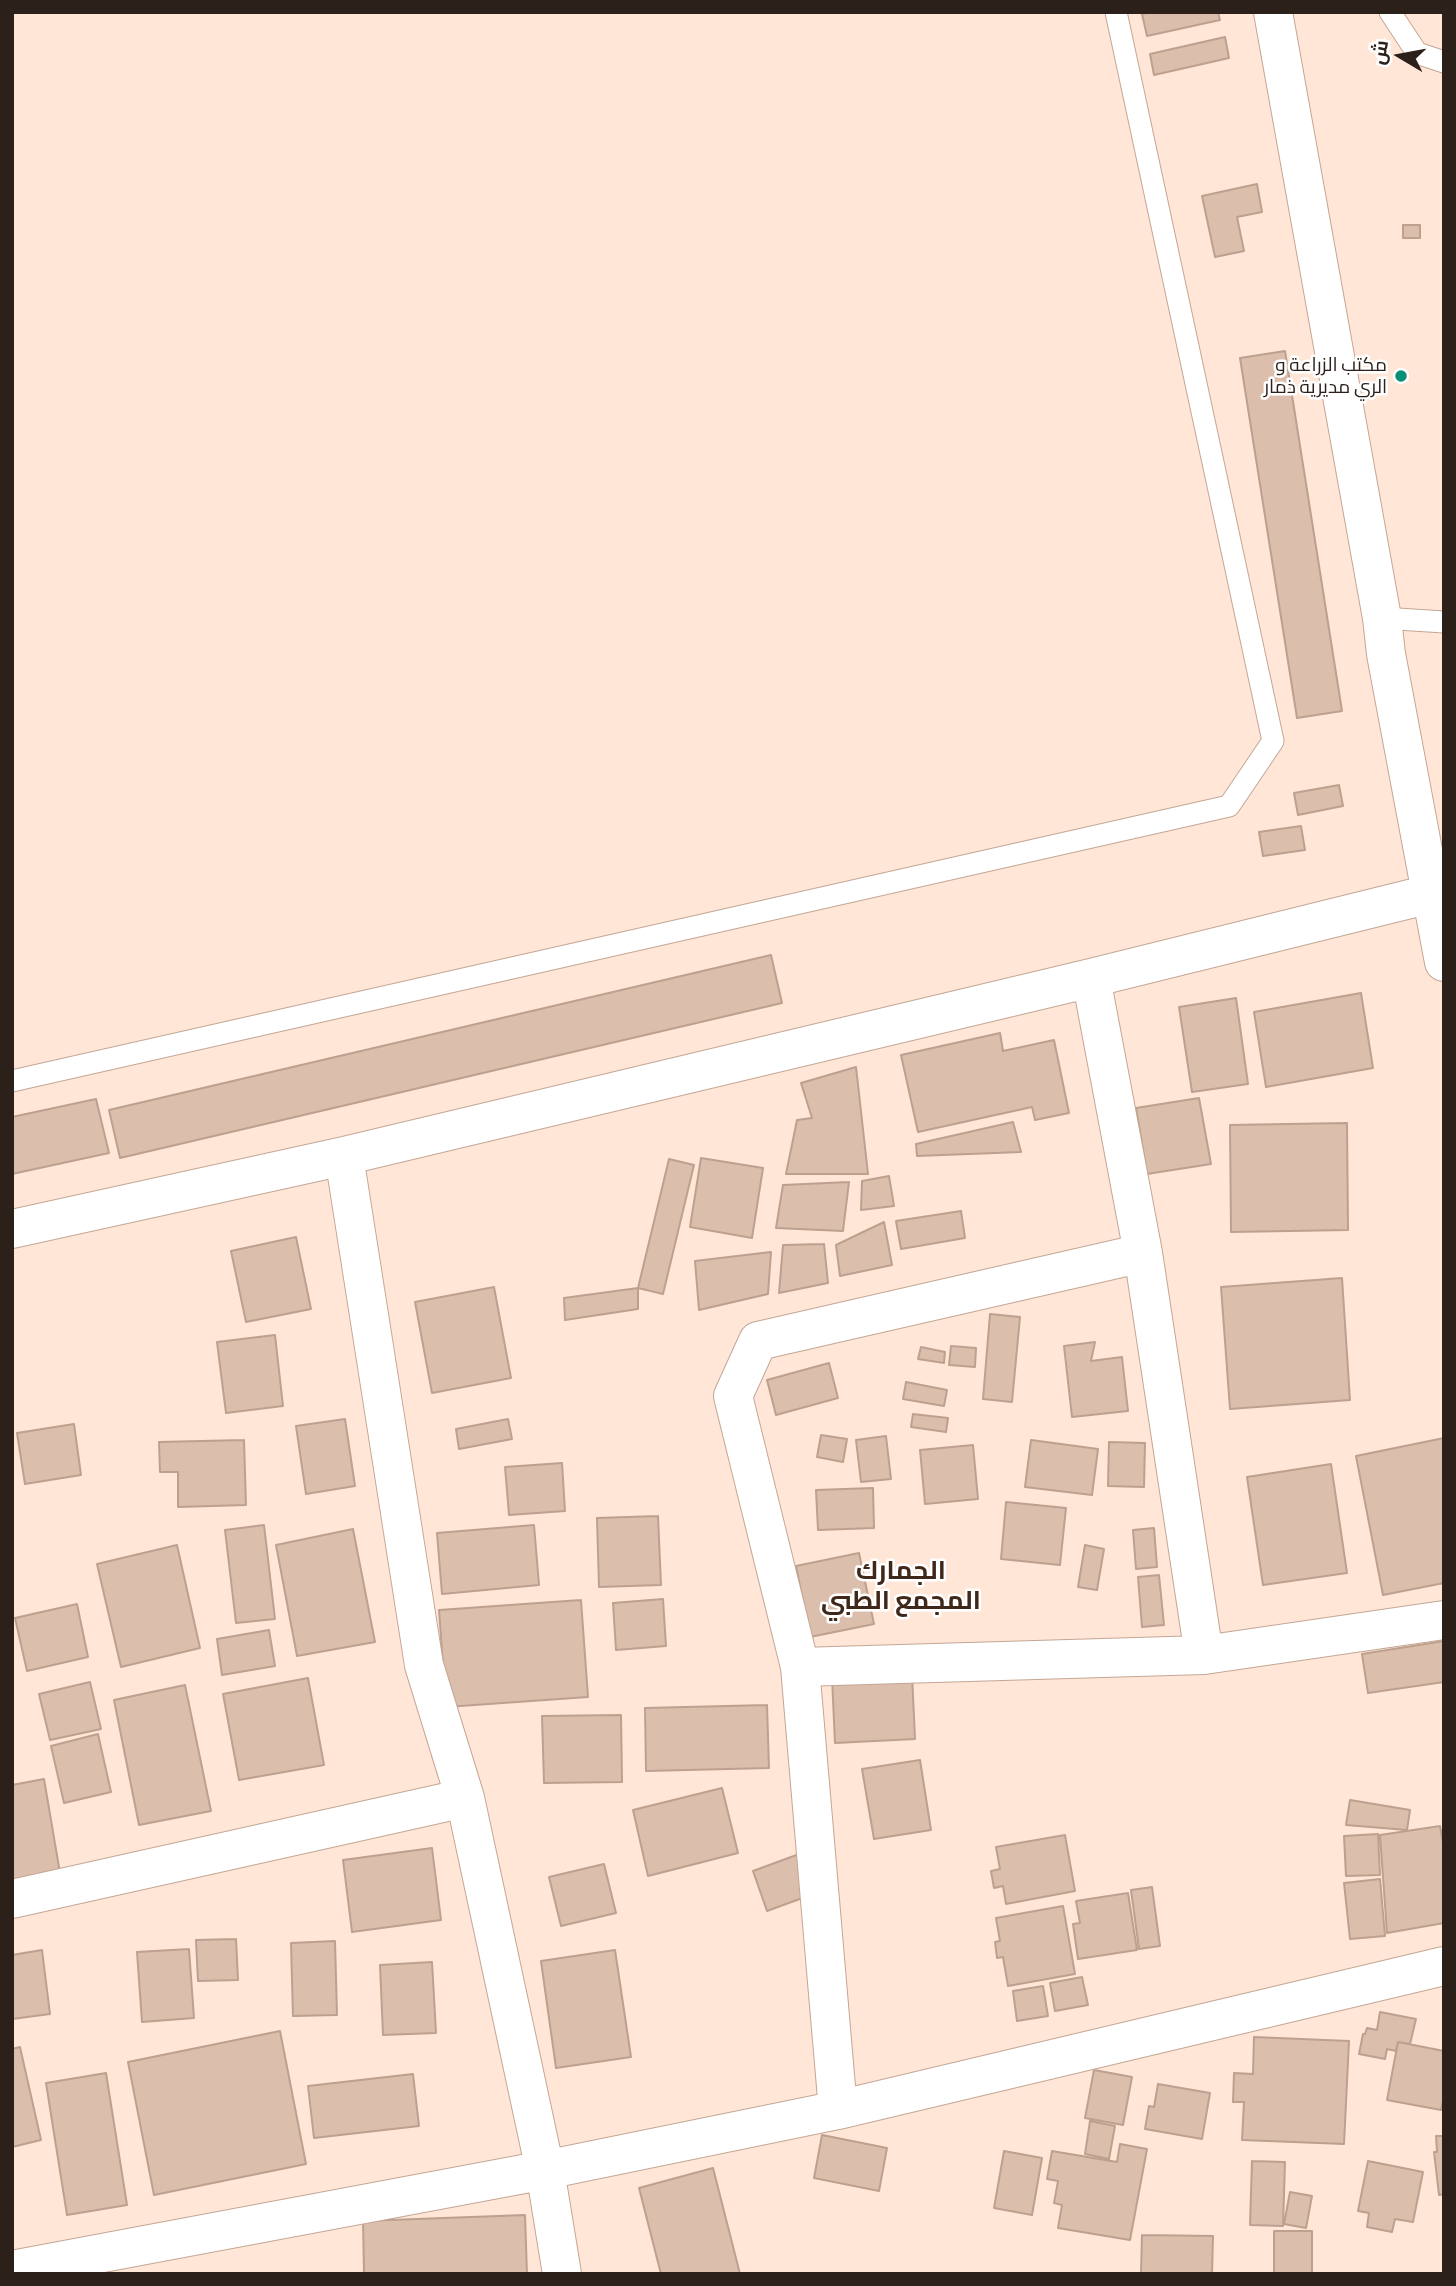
<!DOCTYPE html>
<html>
<head>
<meta charset="utf-8">
<style>
	body { margin:0 }
	#map { position:relative; width:1456px; height:2286px; overflow:hidden; background:#ffe6d7; font-family:Commissioner,Cairo,sans-serif }
	canvas { display:block }
	.frame { position:absolute; inset:0; border:14px solid #2c201a; pointer-events:none }
	.north { position:absolute; left:1365px; top:21px; width:70px; height:70px; -webkit-text-stroke:5px #fff; paint-order:stroke; rotate:280deg; font-size:19px; font-weight:700; line-height:28px; text-align:center; color:#2c201a }
	.north::after { content:''; display:block; margin:auto; width:24px; height:32px; background:#2c201a; clip-path:polygon(50% 0,100% 100%,50% 72%,0 100%) }
</style>
</head>
<body>
<div id="map">
<canvas width="1456" height="2286"></canvas>
<div class="frame"></div>
<div class="north">ش</div>
</div>
<script>
const ctx = document.querySelector('canvas').getContext('2d');
ctx.lineJoin = 'round';
function fillPath(path, color) { ctx.fillStyle = color; ctx.fill(path, 'evenodd'); }
const shape = rows => new Path2D(rows.map(r => 'M' + r).join(''));
function strokePath(path, color, width, dash) { ctx.strokeStyle = color; ctx.lineWidth = width; ctx.lineCap = dash ? 'butt' : 'round'; ctx.setLineDash(dash || []); ctx.stroke(path); }
function label(font, color, halo, rows, align = 'center') {
  ctx.font = font + ' Commissioner,Cairo,sans-serif'; ctx.lineWidth = 5; ctx.setLineDash([]); ctx.textBaseline = 'middle'; ctx.strokeStyle = halo; ctx.fillStyle = color; for (const [text, x, y, turn = 0] of rows) {
    ctx.save(); ctx.translate(x, y); ctx.rotate((+turn || 0) * Math.PI / 180); ctx.textAlign = isNaN(turn) ? turn : align; if (halo) ctx.strokeText(text, 0, 0); ctx.fillText(text, 0, 0); ctx.restore();
  }
}
const building = shape([
	[1151,12,1218,12,1220,20,1147,36,1142,14,1151,12],
	[1225,37,1229,58,1154,75,1150,54,1225,37],
	[1257,184,1262,212,1237,217,1244,251,1215,257,1202,196,1257,184],
	[1403,225,1420,225,1420,238,1403,238,1403,225],
	[1285,351,1342,711,1297,718,1240,358,1285,351],
	[1339,785,1343,806,1298,815,1294,793,1339,785],
	[1301,826,1305,850,1263,856,1259,832,1301,826],
	[771,955,782,1003,120,1158,109,1110,771,955],
	[1361,993,1373,1068,1266,1087,1254,1012,1361,993],
	[1236,998,1248,1084,1192,1092,1179,1007,1236,998],
	[1000,1033,1003,1051,1054,1040,1069,1113,1035,1120,1032,1107,918,1132,901,1055,1000,1033],
	[856,1067,868,1174,786,1174,797,1120,812,1118,801,1083,856,1067],
	[1199,1098,1211,1164,1147,1174,1136,1108,1199,1098],
	[96,1099,109,1153,12,1174,12,1117,96,1099],
	[1013,1122,1021,1152,917,1156,916,1144,1013,1122],
	[1347,1123,1348,1230,1231,1232,1230,1125,1347,1123],
	[701,1158,763,1168,752,1238,690,1227,701,1158],
	[669,1159,694,1165,663,1294,638,1288,669,1159],
	[889,1176,894,1206,861,1210,862,1181,889,1176],
	[849,1182,843,1231,776,1228,783,1185,849,1182],
	[961,1211,965,1238,901,1249,896,1221,961,1211],
	[884,1222,892,1265,840,1276,836,1245,884,1222],
	[296,1237,311,1309,246,1322,231,1251,296,1237],
	[824,1244,828,1283,779,1293,783,1245,824,1244],
	[771,1252,768,1294,699,1310,695,1261,771,1252],
	[1342,1278,1350,1400,1230,1409,1221,1287,1342,1278],
	[494,1287,511,1378,432,1393,415,1302,494,1287],
	[638,1288,638,1309,565,1320,564,1298,638,1288],
	[990,1314,1020,1317,1012,1402,983,1399,990,1314],
	[275,1335,283,1406,226,1413,217,1342,275,1335],
	[1095,1342,1091,1361,1122,1357,1128,1411,1072,1417,1064,1346,1095,1342],
	[951,1346,976,1348,975,1367,949,1365,951,1346],
	[921,1347,945,1352,944,1363,918,1359,921,1347],
	[829,1363,838,1398,776,1415,767,1380,829,1363],
	[906,1382,947,1390,944,1406,903,1399,906,1382],
	[913,1414,948,1418,946,1432,911,1427,913,1414],
	[345,1419,355,1486,306,1494,296,1426,345,1419],
	[508,1419,512,1439,459,1449,456,1429,508,1419],
	[74,1424,81,1475,25,1484,17,1433,74,1424],
	[821,1435,847,1439,843,1462,817,1457,821,1435],
	[886,1436,891,1479,861,1482,856,1440,886,1436],
	[1444,1438,1444,1583,1383,1595,1356,1456,1444,1438],
	[244,1440,246,1505,178,1507,178,1472,160,1472,159,1442,244,1440],
	[1031,1440,1098,1449,1092,1495,1025,1487,1031,1440],
	[1109,1442,1145,1443,1144,1487,1108,1486,1109,1442],
	[973,1445,978,1499,925,1504,920,1450,973,1445],
	[562,1463,565,1511,509,1515,505,1467,562,1463],
	[1331,1464,1347,1573,1263,1585,1247,1477,1331,1464],
	[873,1488,874,1528,818,1530,816,1490,873,1488],
	[1006,1502,1066,1508,1060,1565,1001,1559,1006,1502],
	[658,1516,661,1585,599,1587,597,1518,658,1516],
	[264,1525,275,1619,236,1623,225,1530,264,1525],
	[534,1525,539,1585,442,1594,437,1533,534,1525],
	[1154,1528,1157,1567,1136,1569,1133,1530,1154,1528],
	[353,1529,375,1642,297,1656,276,1545,353,1529],
	[177,1545,200,1648,121,1667,97,1564,177,1545],
	[1085,1545,1104,1549,1097,1590,1078,1587,1085,1545],
	[859,1553,874,1624,810,1637,796,1566,859,1553],
	[1159,1575,1164,1625,1142,1627,1138,1577,1159,1575],
	[663,1599,666,1646,616,1650,613,1603,663,1599],
	[581,1600,588,1697,446,1707,439,1610,581,1600],
	[77,1604,88,1657,27,1671,15,1618,77,1604],
	[269,1630,275,1666,222,1675,217,1639,269,1630],
	[1444,1641,1444,1682,1368,1693,1362,1654,1444,1641],
	[912,1674,915,1739,835,1743,832,1678,912,1674],
	[308,1678,324,1765,239,1780,223,1694,308,1678],
	[90,1682,101,1729,50,1740,39,1694,90,1682],
	[185,1685,211,1811,139,1825,114,1700,185,1685],
	[767,1705,769,1768,646,1771,645,1708,767,1705],
	[621,1715,622,1782,544,1783,542,1716,621,1715],
	[98,1734,111,1792,64,1803,51,1746,98,1734],
	[920,1760,931,1830,874,1839,862,1769,920,1760],
	[44,1779,61,1879,12,1888,12,1785,44,1779],
	[722,1788,738,1853,648,1876,633,1810,722,1788],
	[1350,1800,1410,1810,1407,1830,1346,1825,1350,1800],
	[1440,1826,1444,1848,1444,1923,1387,1933,1380,1835,1440,1826],
	[1378,1834,1380,1875,1346,1876,1344,1836,1378,1834],
	[1065,1835,1075,1891,1006,1904,1003,1886,994,1888,991,1871,1000,1869,996,1847,1065,1835],
	[432,1848,441,1920,352,1932,343,1860,432,1848],
	[802,1853,816,1893,767,1911,753,1871,802,1853],
	[604,1864,616,1913,561,1926,549,1877,604,1864],
	[1380,1879,1385,1936,1350,1939,1344,1883,1380,1879],
	[1152,1887,1160,1946,1139,1949,1131,1890,1152,1887],
	[1128,1893,1137,1950,1078,1959,1073,1924,1080,1923,1076,1901,1128,1893],
	[1063,1906,1075,1974,1008,1986,1003,1957,997,1958,995,1942,1000,1941,996,1918,1063,1906],
	[236,1939,238,1980,198,1981,196,1940,236,1939],
	[335,1941,337,2015,293,2016,291,1943,335,1941],
	[189,1949,194,2018,142,2022,137,1952,189,1949],
	[42,1950,50,2014,12,2019,12,1955,42,1950],
	[615,1950,631,2057,556,2068,541,1961,615,1950],
	[432,1962,436,2033,383,2035,380,1965,432,1962],
	[1082,1977,1088,2005,1055,2011,1050,1983,1082,1977],
	[1043,1986,1048,2016,1017,2021,1013,1991,1043,1986],
	[1380,2012,1416,2019,1410,2044,1398,2042,1396,2051,1387,2049,1385,2059,1359,2054,1363,2034,1365,2034,1367,2028,1377,2030,1380,2012],
	[280,2031,306,2164,154,2195,128,2062,280,2031],
	[1254,2037,1349,2041,1344,2144,1242,2140,1244,2102,1233,2102,1234,2073,1253,2074,1254,2037],
	[1398,2042,1444,2051,1444,2096,1441,2110,1387,2100,1398,2042],
	[20,2047,41,2140,12,2147,12,2049,20,2047],
	[1094,2070,1132,2077,1123,2125,1085,2118,1094,2070],
	[106,2073,127,2205,67,2215,46,2083,106,2073],
	[413,2074,419,2126,314,2138,308,2086,413,2074],
	[1158,2084,1210,2093,1202,2139,1145,2129,1149,2106,1154,2107,1158,2084],
	[1090,2121,1115,2126,1109,2159,1085,2154,1090,2121],
	[822,2135,887,2148,879,2191,814,2178,822,2135],
	[1436,2136,1444,2136,1444,2194,1439,2195,1434,2152,1437,2152,1436,2136],
	[1120,2144,1147,2149,1130,2240,1058,2228,1062,2205,1054,2203,1058,2181,1047,2179,1052,2151,1117,2162,1120,2144],
	[1004,2151,1042,2158,1032,2215,994,2208,1004,2151],
	[1252,2161,1285,2162,1283,2226,1250,2225,1252,2161],
	[1368,2161,1423,2172,1413,2222,1395,2219,1392,2232,1367,2227,1369,2213,1358,2211,1368,2161],
	[713,2168,740,2274,661,2274,639,2188,713,2168],
	[1290,2192,1312,2196,1306,2228,1284,2224,1290,2192],
	[525,2215,527,2274,364,2274,363,2221,525,2215],
	[1274,2231,1312,2231,1312,2274,1274,2274,1274,2231],
	[1142,2235,1213,2236,1212,2274,1141,2274,1142,2235]
]);
fillPath(building, '#dcbeac');
strokePath(building, '#bea08f', 2);
const service = shape([
	[1390,12,1417,53,1444,62],
	[1382,618,1444,622],
	[12,1081,1229,806,1273,741,1116,12]
]);
const minor = shape([
	[1273,12,1382,618,1386,654,1444,962],
	[1091,978,1143,1253,1204,1655],
	[344,1156,424,1665,465,1798,545,2170,562,2274],
	[12,1229,344,1156,1091,978,1430,894],
	[800,1667,1204,1655,1444,1620],
	[12,1899,465,1798],
	[838,2110,800,1667,733,1396,758,1341,1143,1253],
	[12,2270,545,2170,838,2110,1444,1966]
]);
strokePath(service, '#c4a795', 23);
strokePath(minor, '#c4a795', 40);
strokePath(service, '#fff', 21);
strokePath(minor, '#fff', 38);
for (const [x, y, r, color] of [
	[1401,376,7,"#088f77"]
]) { const dot = new Path2D(); dot.arc(x, y, r, 0, 2 * Math.PI); ctx.fillStyle = color; ctx.fill(dot); strokePath(dot, '#fff', 2.5); }
label('19px', '#2c201a', '#fff', [
	["مكتب الزراعة و",1387,365],
	["الري مديرية ذمار",1387,387]
], 'right');
label('bold 26px', '#3f281a', '#fff', [
	["الجمارك",901,1570],
	["المجمع الطبي",901,1600]
]);
</script>
</body>
</html>
